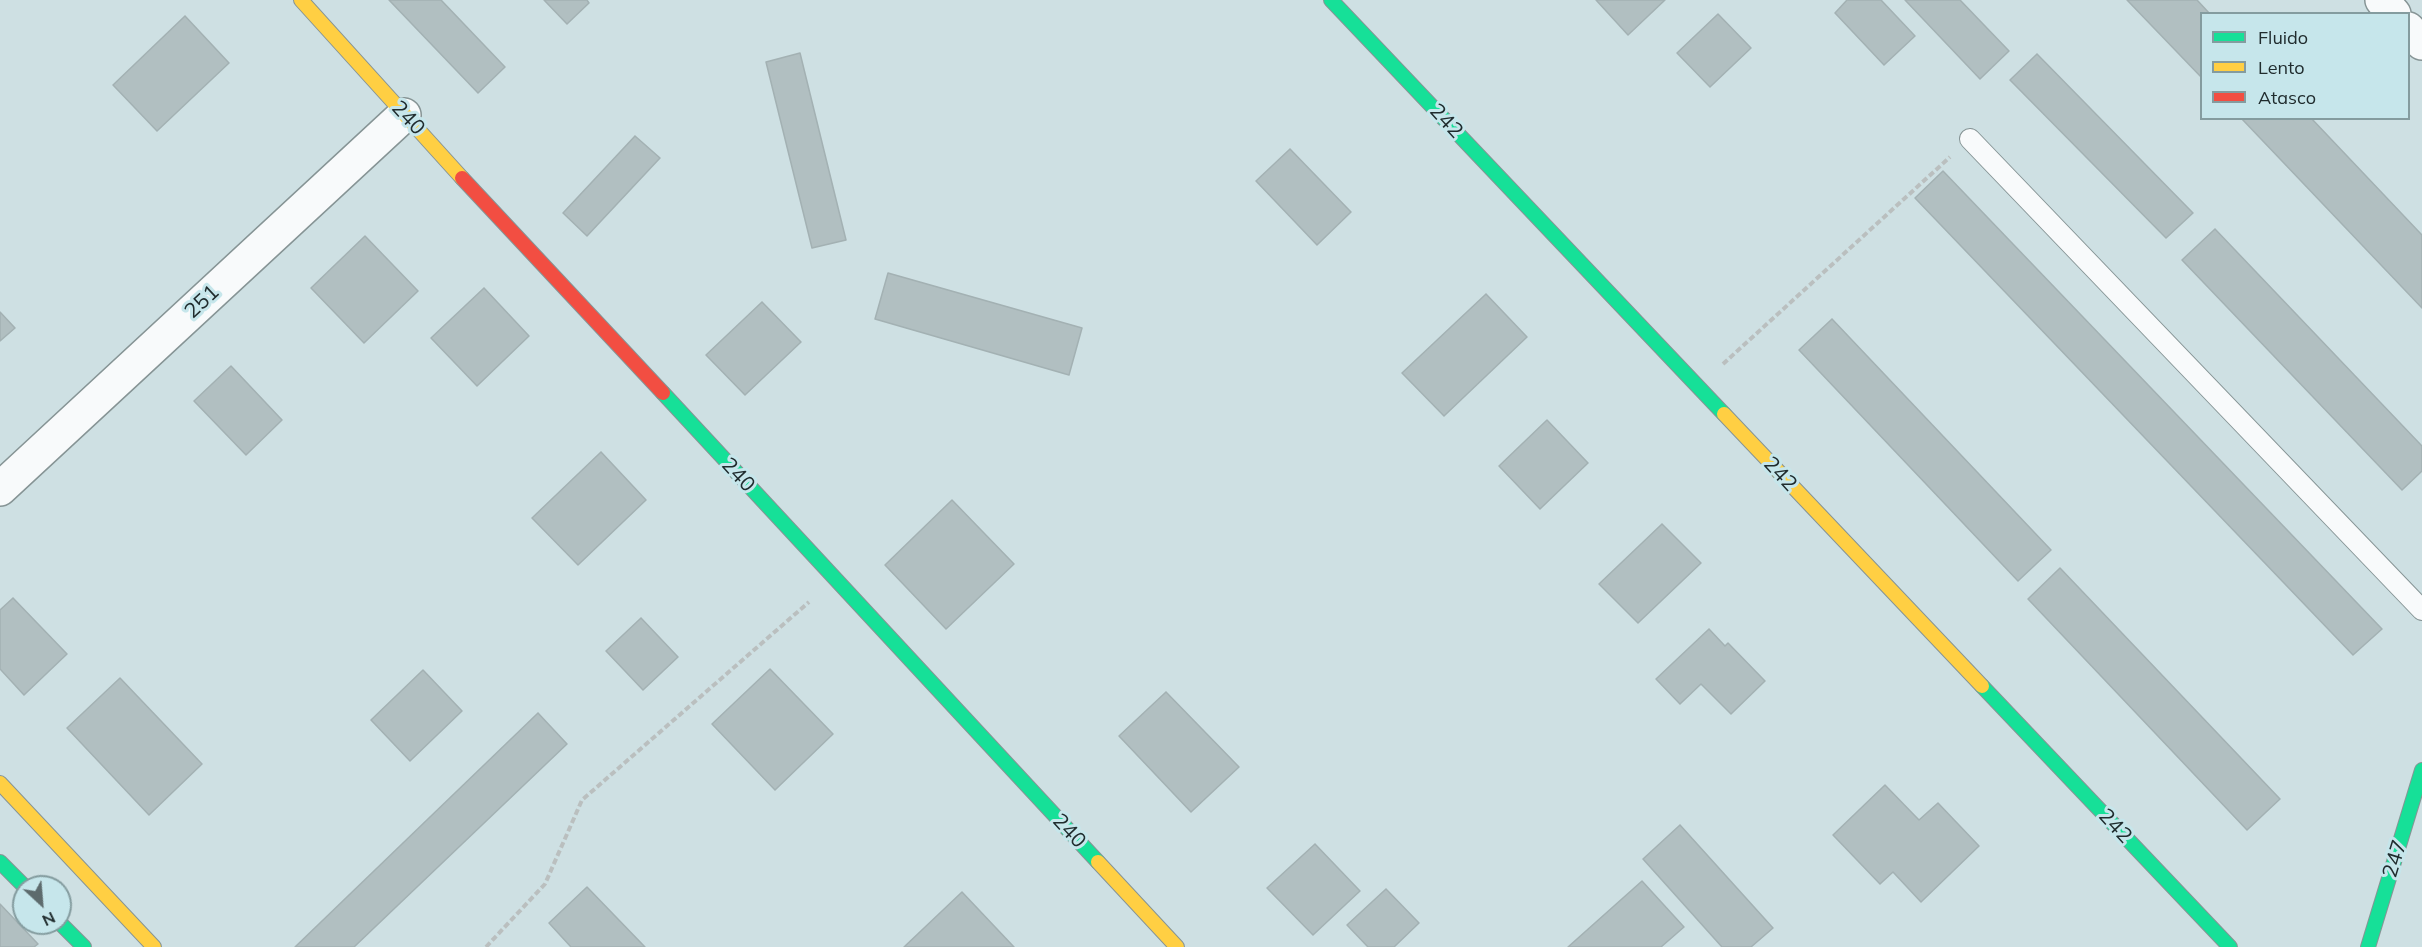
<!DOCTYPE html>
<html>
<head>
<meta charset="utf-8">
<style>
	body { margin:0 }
	#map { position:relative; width:2422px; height:947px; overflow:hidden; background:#cee0e3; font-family:Mulish,sans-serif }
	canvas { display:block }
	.legend { position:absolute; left:2200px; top:12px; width:210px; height:108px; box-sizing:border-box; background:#c6e6eb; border:2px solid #849c9f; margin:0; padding:8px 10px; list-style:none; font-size:18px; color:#202c2e }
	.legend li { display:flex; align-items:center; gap:12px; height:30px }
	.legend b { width:30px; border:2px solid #849c9f }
	.north { position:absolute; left:12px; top:875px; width:60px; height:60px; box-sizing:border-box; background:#c6e6eb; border:2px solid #849c9f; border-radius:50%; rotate:154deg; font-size:16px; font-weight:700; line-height:24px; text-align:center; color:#202c2e }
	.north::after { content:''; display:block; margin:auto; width:21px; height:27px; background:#5d6b6d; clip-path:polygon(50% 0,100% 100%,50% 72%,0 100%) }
</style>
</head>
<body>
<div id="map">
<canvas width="2422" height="947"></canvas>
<ul class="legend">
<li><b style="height:8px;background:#16e098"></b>Fluido</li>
<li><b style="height:8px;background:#ffcf43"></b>Lento</li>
<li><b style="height:8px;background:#f24e42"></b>Atasco</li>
</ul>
<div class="north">N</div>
</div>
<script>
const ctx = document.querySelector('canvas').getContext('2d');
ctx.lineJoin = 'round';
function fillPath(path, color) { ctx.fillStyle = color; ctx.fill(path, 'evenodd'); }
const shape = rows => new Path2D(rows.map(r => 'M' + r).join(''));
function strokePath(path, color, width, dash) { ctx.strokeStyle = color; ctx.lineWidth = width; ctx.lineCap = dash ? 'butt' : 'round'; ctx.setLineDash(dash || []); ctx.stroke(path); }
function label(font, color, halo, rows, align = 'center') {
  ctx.font = font + ' Mulish,sans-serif'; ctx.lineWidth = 6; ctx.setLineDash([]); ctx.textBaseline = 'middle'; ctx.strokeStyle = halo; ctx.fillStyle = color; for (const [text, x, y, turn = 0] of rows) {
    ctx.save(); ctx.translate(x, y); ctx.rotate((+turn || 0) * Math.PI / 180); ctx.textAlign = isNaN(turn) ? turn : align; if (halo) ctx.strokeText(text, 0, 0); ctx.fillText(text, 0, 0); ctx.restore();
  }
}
const building = shape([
	[389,0,441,0,505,67,478,93,389,0],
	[544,0,587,0,589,3,567,24,544,0],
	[1596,0,1665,0,1628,35,1596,0],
	[1847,0,1881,0,1915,36,1884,65,1835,13,1847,0],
	[1905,0,1960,0,2009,51,1980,79,1905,0],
	[2127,0,2197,0,2210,14,2202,14,2202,78,2127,0],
	[1718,14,1751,48,1710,87,1677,53,1718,14],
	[185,16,229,63,157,131,113,85,185,16],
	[800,53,846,240,812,248,766,62,800,53],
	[2037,54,2193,213,2166,238,2010,80,2037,54],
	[2241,118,2311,118,2422,235,2422,308,2241,118],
	[635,136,660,158,587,236,563,213,635,136],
	[1290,149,1351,212,1317,245,1256,181,1290,149],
	[1943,171,2382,629,2353,655,1915,198,1943,171],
	[2215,229,2422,446,2422,471,2402,490,2182,260,2215,229],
	[365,236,418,291,364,343,311,288,365,236],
	[888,273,1082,328,1069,375,875,319,888,273],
	[484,288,529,336,477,386,431,338,484,288],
	[1486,294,1527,337,1444,416,1402,373,1486,294],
	[762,302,801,342,745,395,706,355,762,302],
	[0,312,15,328,0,341,0,312],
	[1832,319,2051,550,2018,581,1799,350,1832,319],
	[231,366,282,420,246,455,194,401,231,366],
	[1547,420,1588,463,1540,509,1499,466,1547,420],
	[601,452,646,500,578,565,532,518,601,452],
	[952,500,1014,564,946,629,885,565,952,500],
	[1662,524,1701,563,1638,623,1599,584,1662,524],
	[2060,568,2280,799,2247,830,2028,599,2060,568],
	[13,598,67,654,24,695,0,669,0,610,13,598],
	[641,618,678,657,643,690,606,651,641,618],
	[1709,629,1725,646,1728,643,1765,681,1731,714,1701,684,1680,704,1656,679,1709,629],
	[770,669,833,734,775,790,712,724,770,669],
	[423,670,462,711,410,761,371,720,423,670],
	[120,678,202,764,149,815,67,728,120,678],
	[1166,692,1239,767,1191,812,1119,736,1166,692],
	[538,713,567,744,354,947,295,947,538,713],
	[1885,785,1919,820,1938,803,1979,846,1921,902,1893,872,1880,884,1833,835,1885,785],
	[1680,825,1773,928,1751,947,1722,947,1643,859,1680,825],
	[1315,844,1360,891,1313,935,1267,888,1315,844],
	[1642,881,1684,927,1661,947,1568,947,1642,881],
	[587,887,645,947,571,947,549,923,587,887],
	[1386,889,1419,923,1394,947,1368,947,1347,925,1386,889],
	[962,892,1014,947,904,947,962,892],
	[0,904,38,944,34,947,0,947,0,904]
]);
fillPath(building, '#b1bfc1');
strokePath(building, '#a3b1b3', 1.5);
const lane = shape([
	[1970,139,2422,610]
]);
const street = shape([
	[2382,0,2394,14],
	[2408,29,2422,43],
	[0,489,404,115]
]);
const fast = shape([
	[1331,0,1724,414],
	[663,393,1098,862],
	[1982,686,2230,947],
	[0,862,25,887],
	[60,923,84,947],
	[2368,947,2422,770]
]);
const slow = shape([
	[301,0,462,178],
	[1724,414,1982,686],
	[0,783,154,947],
	[1098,862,1177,947]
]);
const jam = shape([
	[462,178,663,393]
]);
strokePath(lane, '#869495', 22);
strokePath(street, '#869495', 36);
strokePath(fast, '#869495', 16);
strokePath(slow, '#869495', 16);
strokePath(jam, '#869495', 16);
strokePath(shape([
	[1723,364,1950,157],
	[486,947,545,884,582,800,809,602]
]), '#babfbf', 4, [6, 3]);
strokePath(lane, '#f8fafb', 20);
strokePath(street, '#f8fafb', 33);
strokePath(fast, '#16e098', 14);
strokePath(slow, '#ffcf43', 14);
strokePath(jam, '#f24e42', 14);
label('21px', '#202c2e', '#c6e6eb', [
	["240",408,118,47],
	["242",1446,121,47],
	["251",202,302,-43],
	["242",1780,474,47],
	["240",738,475,47],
	["242",2115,826,47],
	["240",1069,831,47],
	["247",2395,859,-73]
]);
</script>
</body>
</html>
